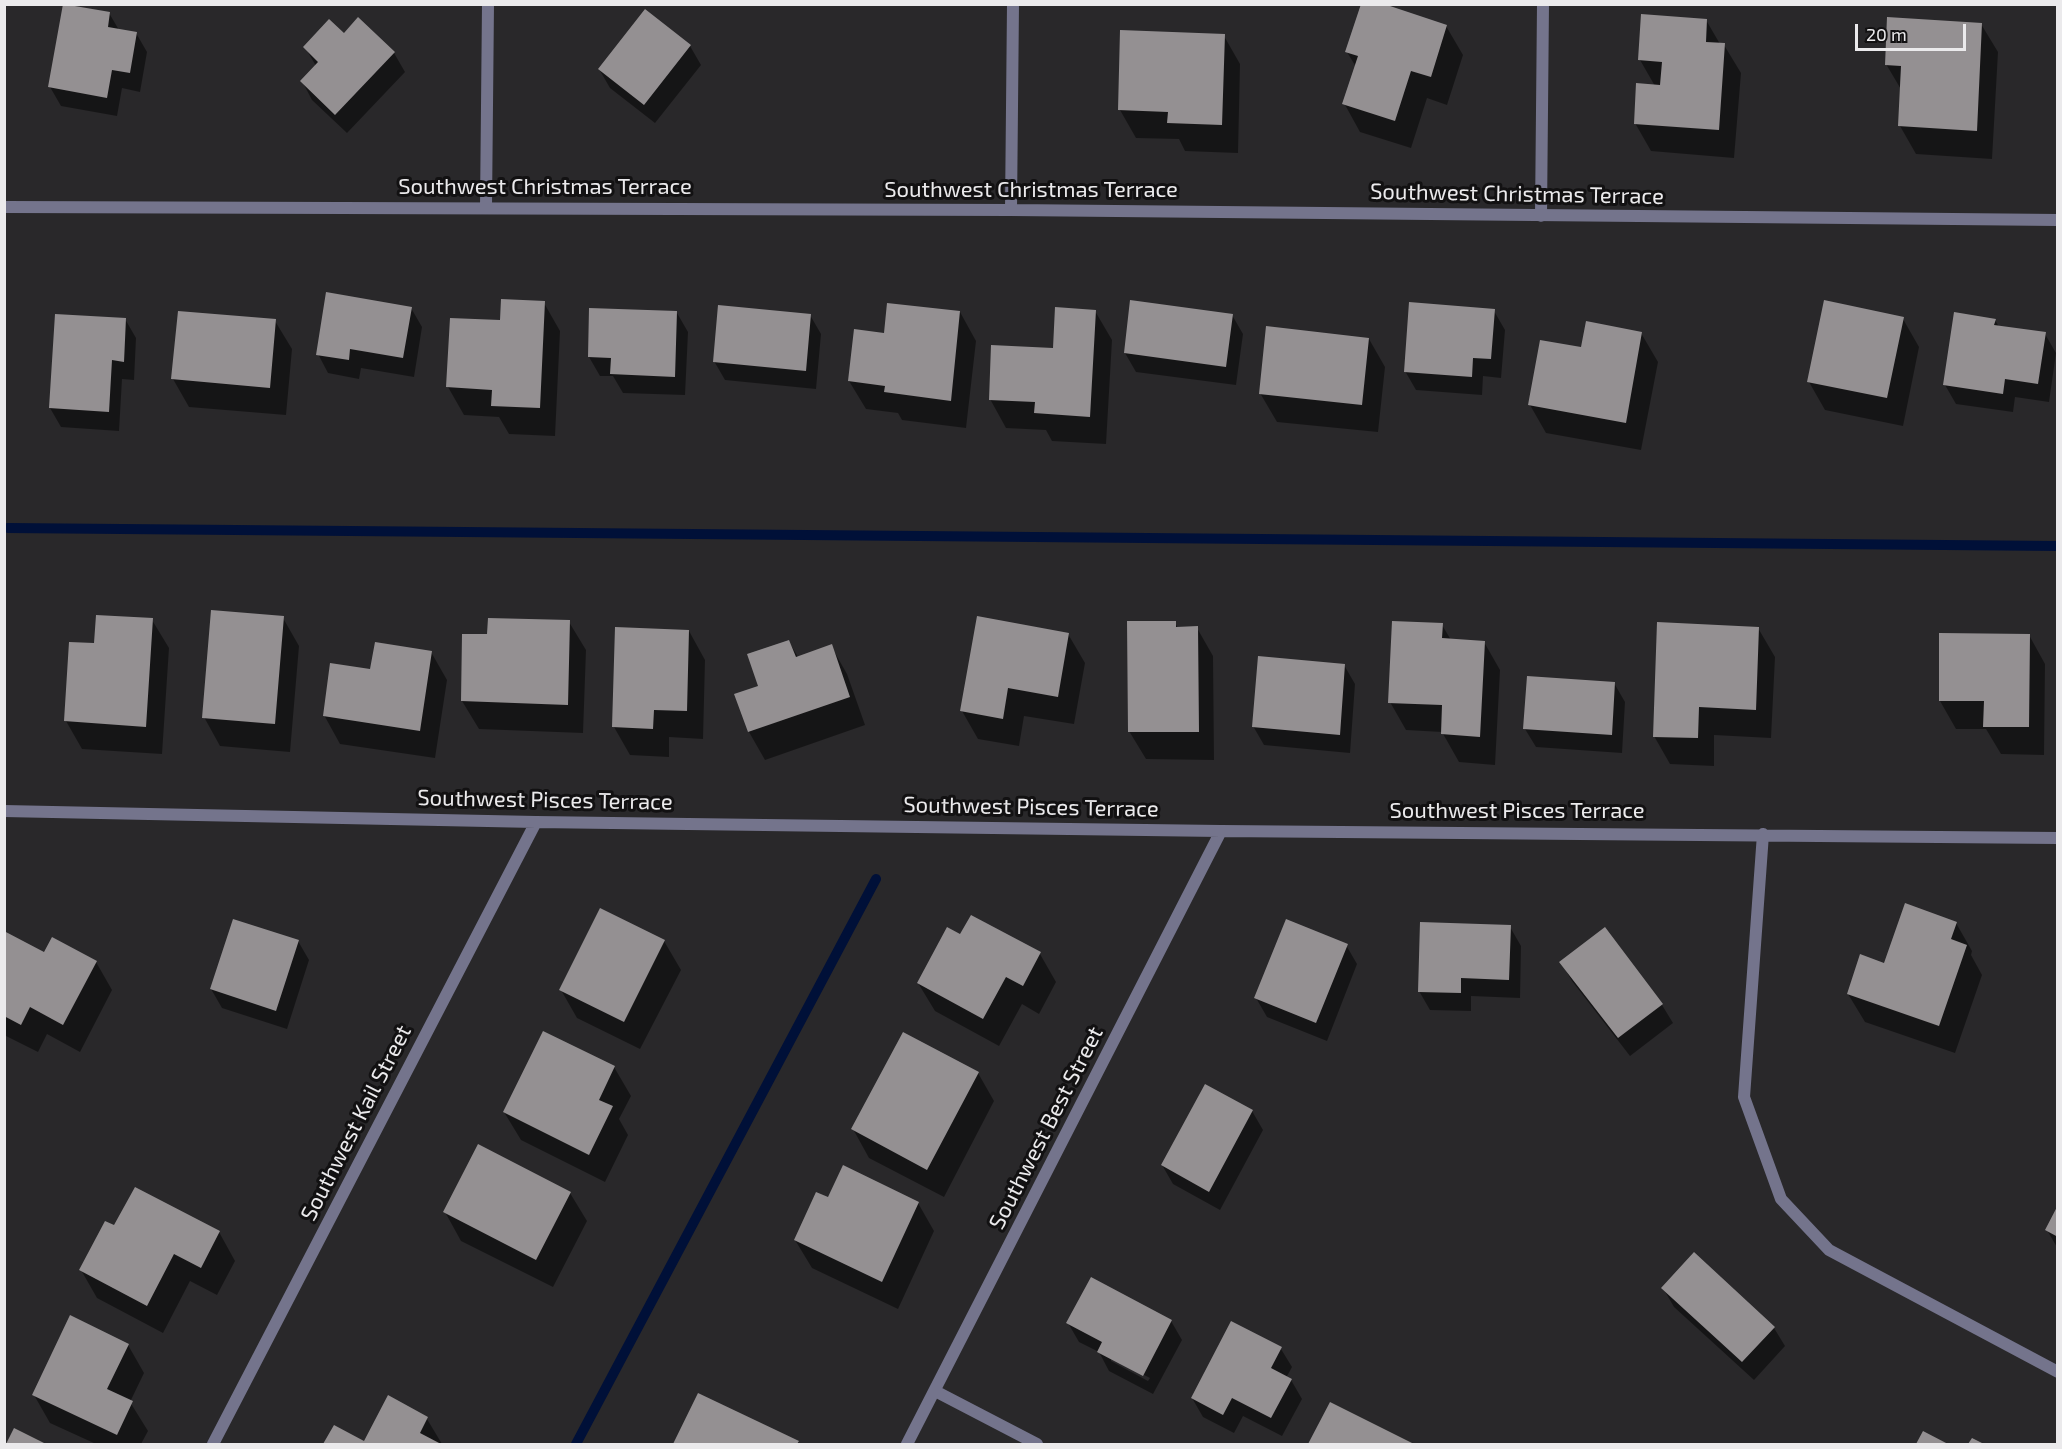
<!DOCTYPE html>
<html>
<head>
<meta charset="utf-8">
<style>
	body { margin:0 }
	#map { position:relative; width:2062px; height:1449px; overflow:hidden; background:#29282a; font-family:"Exo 2",sans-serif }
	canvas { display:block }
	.frame { position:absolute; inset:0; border:6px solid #ebeaec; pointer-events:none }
	.scale { position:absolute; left:1855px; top:24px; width:111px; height:27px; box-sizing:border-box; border:3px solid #ebeaec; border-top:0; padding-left:8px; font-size:18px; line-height:21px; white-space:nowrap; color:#ebeaec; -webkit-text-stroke:4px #121112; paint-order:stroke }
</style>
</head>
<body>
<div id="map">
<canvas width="2062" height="1449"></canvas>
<div class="frame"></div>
<div class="scale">20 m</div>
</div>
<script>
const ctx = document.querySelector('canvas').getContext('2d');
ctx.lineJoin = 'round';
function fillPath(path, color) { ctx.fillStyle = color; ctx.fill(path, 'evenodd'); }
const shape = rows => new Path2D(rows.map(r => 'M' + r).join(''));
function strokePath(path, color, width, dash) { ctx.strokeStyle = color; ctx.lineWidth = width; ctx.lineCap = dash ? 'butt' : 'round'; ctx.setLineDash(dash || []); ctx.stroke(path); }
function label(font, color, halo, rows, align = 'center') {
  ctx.font = font + ' "Exo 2",sans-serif'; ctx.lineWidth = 6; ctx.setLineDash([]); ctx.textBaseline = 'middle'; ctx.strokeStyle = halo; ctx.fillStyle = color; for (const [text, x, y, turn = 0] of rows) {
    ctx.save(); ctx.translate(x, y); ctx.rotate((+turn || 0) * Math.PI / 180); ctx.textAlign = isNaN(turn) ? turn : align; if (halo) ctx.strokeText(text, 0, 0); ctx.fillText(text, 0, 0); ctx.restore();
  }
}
fillPath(shape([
	[109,13,119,30,136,33,147,52,140,92,122,88,117,116,61,106,50,87],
	[1706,20,1720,44,1724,45,1741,73,1734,158,1651,151,1635,123,1655,86,1640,60],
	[1981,24,1998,52,1992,159,1916,154,1900,126,1902,91,1886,64],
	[1446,26,1463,55,1447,105,1427,98,1411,148,1360,132,1344,103,1356,67,1347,52],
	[344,35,394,53,405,72,347,133,312,100,302,81,316,66,305,47],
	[1224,36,1240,64,1238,153,1185,151,1179,139,1136,138,1120,110],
	[690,46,701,65,655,123,610,88,599,69],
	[544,303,560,331,555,436,509,434,499,417,464,415,448,387,501,322],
	[411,308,422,327,414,377,361,368,359,379,328,373,318,354],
	[1095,311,1112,340,1106,444,1052,441,1046,430,1006,428,990,399,1055,350],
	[1494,311,1505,330,1501,378,1483,376,1482,395,1416,390,1405,371],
	[960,312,976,341,966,428,902,420,898,413,866,409,849,381,885,335],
	[677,313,688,332,685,395,623,393,613,376,600,376,589,357],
	[810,315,821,334,816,389,725,380,714,361],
	[1232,315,1243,334,1236,385,1136,372,1125,353],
	[125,319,136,338,134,380,122,379,119,431,61,427,50,408],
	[1903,319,1919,347,1903,426,1825,410,1809,382],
	[1995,320,1999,327,2045,334,2056,353,2049,402,2015,397,2013,412,1956,404,1945,385],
	[275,321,292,349,286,415,189,407,173,379],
	[1641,333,1658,362,1641,450,1546,433,1530,405,1582,349],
	[1369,339,1385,367,1378,432,1277,422,1260,393],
	[283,618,299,646,290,752,220,746,204,717],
	[152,620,169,648,162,754,82,749,66,721,95,645],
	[569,622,586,650,583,733,479,729,462,701,489,636],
	[1175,623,1178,628,1197,628,1213,656,1214,760,1146,759,1129,731],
	[1442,625,1451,640,1484,642,1500,670,1495,765,1459,762,1442,732,1406,730,1390,702],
	[1758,628,1775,657,1771,738,1714,735,1714,766,1670,764,1654,736],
	[689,631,705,660,703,739,669,737,669,757,630,755,614,727],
	[1068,634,1085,663,1074,724,1024,716,1019,746,978,739,962,711],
	[2029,635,2045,664,2044,755,2001,754,1986,729,1956,729,1940,701],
	[789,642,798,657,831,646,847,674,865,725,765,760,749,732,736,695,760,687],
	[431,652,447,680,435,758,340,744,324,715,372,671],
	[1344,665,1355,684,1350,753,1264,745,1253,726],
	[1614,683,1625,702,1622,753,1536,747,1525,729],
	[1956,923,1972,951,1971,955,1982,975,1955,1053,1865,1022,1848,994,1885,965],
	[1510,927,1521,946,1520,998,1471,996,1471,1011,1430,1010,1419,991],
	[5,932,45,954,96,962,112,990,80,1052,47,1034,38,1052,4,1035],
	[961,937,1040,954,1056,982,1039,1014,1022,1004,999,1046,935,1011,918,983],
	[298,941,309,960,287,1029,222,1008,211,989],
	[664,941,681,970,640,1049,577,1018,561,990],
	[1346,945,1357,964,1327,1041,1267,1017,1256,998],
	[1561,962,1662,1005,1673,1023,1630,1056,1572,981],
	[614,1067,631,1096,619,1119,628,1135,605,1182,521,1140,504,1112],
	[978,1073,994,1101,944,1197,869,1158,853,1129],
	[1252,1111,1263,1130,1220,1210,1173,1184,1162,1165],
	[570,1193,587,1221,553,1287,461,1241,445,1212],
	[918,1203,934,1231,898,1309,812,1268,795,1240],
	[2058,1208,2058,1249,2047,1230],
	[115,1227,219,1232,235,1261,217,1295,190,1281,163,1333,97,1298,81,1270],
	[1663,1288,1774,1328,1785,1346,1754,1380,1674,1307],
	[1171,1321,1182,1340,1153,1394,1109,1371,1099,1352,1079,1342,1068,1323],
	[1111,1358,1150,1378,1148,1381,1111,1361],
	[128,1345,144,1373,130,1402,148,1431,141,1444,96,1444,50,1423,34,1395],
	[1281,1349,1292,1367,1286,1378,1291,1380,1302,1399,1282,1436,1243,1416,1234,1433,1203,1417,1192,1398],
	[699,1395,798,1442,799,1444,675,1444],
	[389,1398,427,1419,442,1444,325,1444,334,1427,364,1443],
	[1330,1404,1411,1444,1310,1444]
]), '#0007');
strokePath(shape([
	[8,528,2058,546],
	[576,1444,876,879]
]), '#001038', 10);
fillPath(shape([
	[63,4,110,12,108,27,137,32,130,73,112,70,107,98,48,87],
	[1361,4,1384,4,1447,25,1431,77,1411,71,1395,121,1342,104,1358,56,1345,52],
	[645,9,691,45,644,105,598,69],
	[1641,14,1707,19,1706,42,1725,43,1719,130,1634,124,1636,83,1660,85,1662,62,1638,60],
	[358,17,395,52,335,115,300,81,318,62,303,47,329,19,344,33],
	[1887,17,1982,23,1977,131,1898,126,1901,66,1885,65],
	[1120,30,1225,34,1222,125,1167,123,1168,112,1118,110],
	[326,292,412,307,403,358,350,349,349,360,316,355],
	[501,299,545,301,540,408,491,406,492,390,446,387,450,318,500,320],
	[1130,300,1233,314,1226,367,1124,353],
	[1824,300,1904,317,1887,398,1807,382],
	[1409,302,1495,309,1491,359,1473,358,1472,377,1404,372],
	[887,303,960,311,951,401,884,392,885,386,848,381,854,329,884,333],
	[718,305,811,314,806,371,713,362],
	[1055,307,1096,310,1090,417,1034,413,1035,402,989,400,991,345,1053,348],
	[589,308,677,311,675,377,610,374,611,358,588,357],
	[178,311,276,319,270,388,171,379],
	[1954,312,1996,319,1994,325,2046,332,2038,384,2005,379,2003,394,1943,385],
	[55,314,126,318,124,362,112,360,109,412,49,408],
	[1586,321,1642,332,1626,423,1528,405,1540,340,1581,347],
	[1266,326,1369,338,1362,405,1259,394],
	[211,610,284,616,275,724,202,718],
	[96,615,153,618,146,727,64,721,69,642,94,643],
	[977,616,1069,633,1058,697,1008,688,1003,719,960,711],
	[488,618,570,620,568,705,461,701,462,634,487,634],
	[1127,621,1176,621,1176,627,1198,626,1199,732,1128,732],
	[1392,621,1443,623,1442,638,1485,641,1480,737,1441,734,1442,705,1388,703],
	[1657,622,1759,627,1756,710,1699,707,1698,738,1653,737],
	[615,627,689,630,687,711,654,710,653,729,612,727],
	[1939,633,2030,634,2029,727,1983,727,1984,701,1939,701],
	[789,640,796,657,832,644,850,697,748,732,734,694,758,686,747,654],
	[375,642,432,651,420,731,323,716,330,663,370,669],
	[1258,656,1345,664,1340,735,1252,727],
	[1527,676,1615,682,1612,735,1523,729],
	[1905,903,1957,922,1951,939,1967,945,1939,1026,1847,994,1860,954,1884,963],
	[600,908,665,940,624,1022,559,990],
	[971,915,1041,952,1023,986,1006,977,983,1019,917,983,947,927,960,934],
	[233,919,299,940,276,1011,210,989],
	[1286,919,1348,944,1316,1023,1254,998],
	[1420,922,1511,925,1509,980,1461,978,1461,993,1418,992],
	[1605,927,1663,1004,1618,1038,1559,962],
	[4,931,44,952,52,937,97,961,63,1025,30,1007,21,1025,4,1016],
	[543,1031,615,1066,599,1100,613,1106,589,1155,503,1112],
	[903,1032,979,1072,927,1170,851,1129],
	[1205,1084,1253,1110,1209,1192,1161,1165],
	[478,1144,571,1192,536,1260,443,1212],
	[843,1165,919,1202,882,1282,794,1240,816,1192,828,1197],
	[135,1187,220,1231,201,1268,174,1254,147,1306,79,1270,105,1221,114,1225],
	[2058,1205,2058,1237,2045,1230],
	[1694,1252,1775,1327,1742,1362,1661,1288],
	[1091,1277,1172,1320,1143,1376,1097,1352,1102,1342,1066,1323],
	[70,1315,129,1344,107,1389,133,1401,117,1435,32,1395],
	[1231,1321,1282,1347,1271,1368,1292,1379,1271,1418,1232,1398,1223,1415,1191,1398],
	[698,1393,799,1441,797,1444,673,1444],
	[388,1395,428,1417,420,1433,441,1444,323,1444,334,1425,364,1441],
	[1330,1402,1412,1443,1411,1444,1308,1444],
	[14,1428,46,1444,6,1444],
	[1923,1431,1948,1444,1916,1444],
	[1972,1438,1984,1444,1968,1444]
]), '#949092');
strokePath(shape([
	[4,207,1011,210,2058,220],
	[486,207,488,4],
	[1011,210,1013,4],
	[1541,216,1543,4],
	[4,811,536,822,1221,831,2058,838],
	[1763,834,1744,1097,1781,1199,1829,1250,2058,1372],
	[935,1391,1037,1444],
	[213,1444,536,822],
	[907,1444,1221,831]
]), '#74748c', 12);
label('22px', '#ebeaec', '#121112', [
	["Southwest Christmas Terrace",545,187],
	["Southwest Christmas Terrace",1031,190],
	["Southwest Christmas Terrace",1517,194,1],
	["Southwest Pisces Terrace",545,800,1],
	["Southwest Pisces Terrace",1031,807,1],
	["Southwest Pisces Terrace",1517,811],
	["Southwest Kail Street",356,1123,-63],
	["Southwest Best Street",1046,1128,-63]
]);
</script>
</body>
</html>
